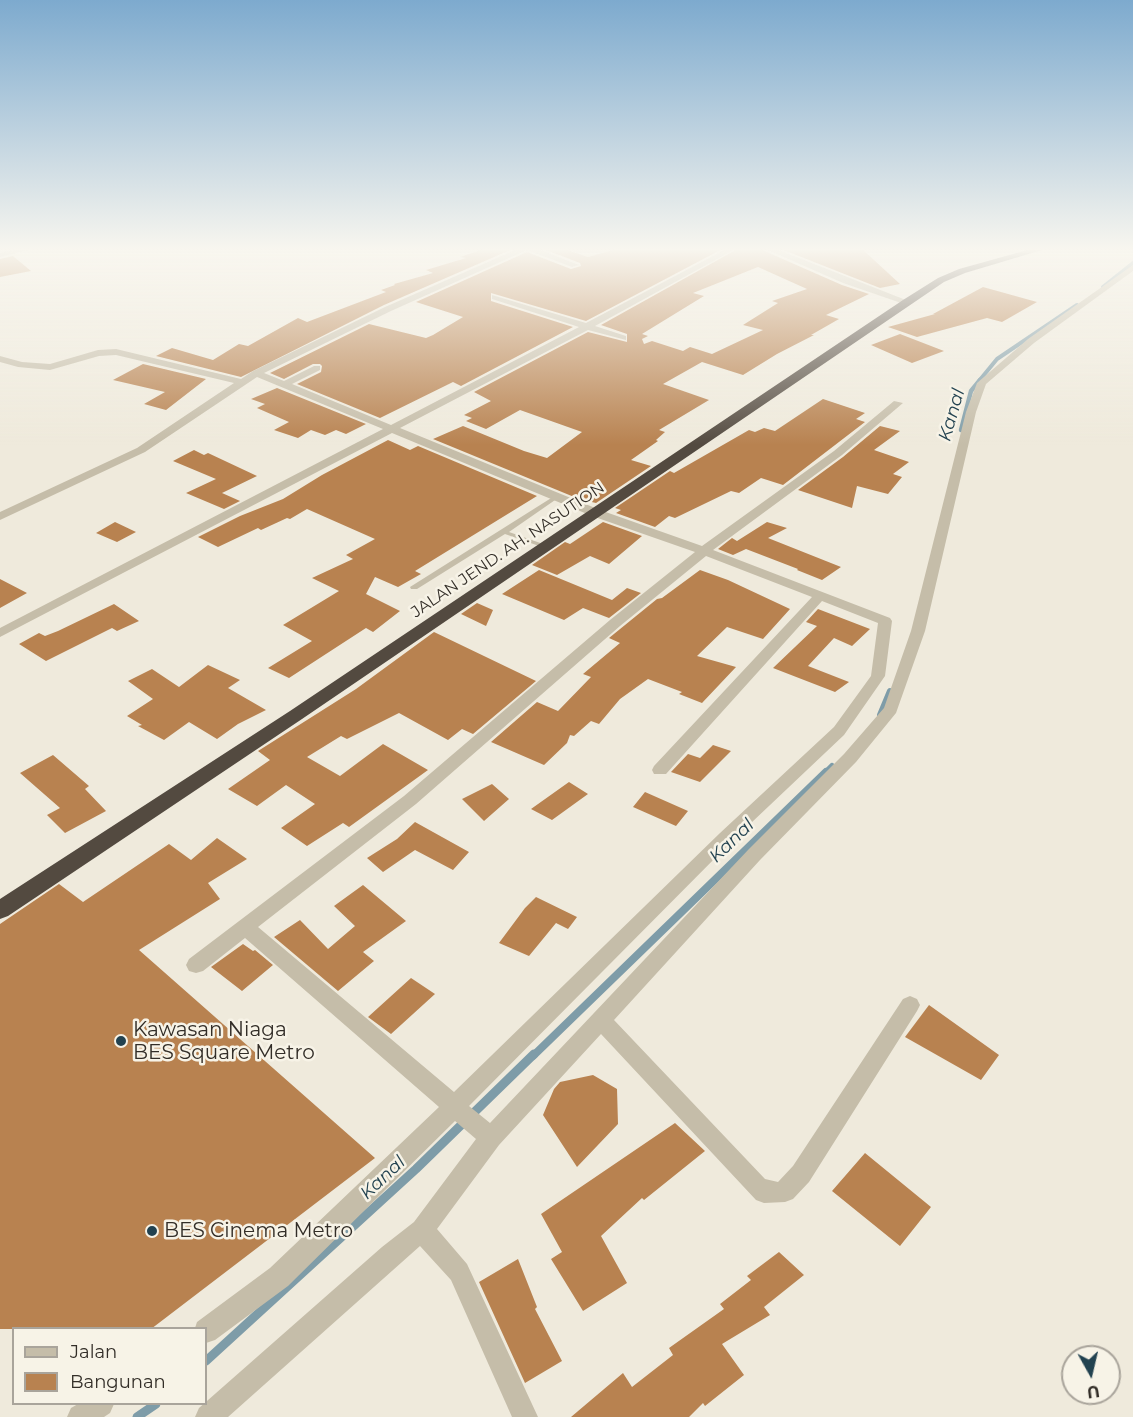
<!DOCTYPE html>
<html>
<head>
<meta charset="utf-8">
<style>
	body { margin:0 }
	#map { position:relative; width:1133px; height:1417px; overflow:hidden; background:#efeadc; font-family:Montserrat,sans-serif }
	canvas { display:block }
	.legend { position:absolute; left:12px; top:1327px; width:195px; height:78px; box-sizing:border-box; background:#f7f3e7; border:2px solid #a9a49b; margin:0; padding:8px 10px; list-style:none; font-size:18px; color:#332e28 }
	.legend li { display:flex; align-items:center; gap:12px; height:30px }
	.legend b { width:30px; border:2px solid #a9a49b }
	.north { position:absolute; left:1061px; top:1345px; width:60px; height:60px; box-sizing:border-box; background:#f7f3e7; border:2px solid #a9a49b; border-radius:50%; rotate:172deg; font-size:16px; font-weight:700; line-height:24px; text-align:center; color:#332e28 }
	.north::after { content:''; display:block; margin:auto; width:21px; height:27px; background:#224250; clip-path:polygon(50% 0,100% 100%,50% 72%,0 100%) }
</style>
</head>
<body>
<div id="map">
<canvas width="1133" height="1417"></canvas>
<ul class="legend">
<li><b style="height:8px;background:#c5bda9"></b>Jalan</li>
<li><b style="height:16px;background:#b88250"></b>Bangunan</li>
</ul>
<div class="north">U</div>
</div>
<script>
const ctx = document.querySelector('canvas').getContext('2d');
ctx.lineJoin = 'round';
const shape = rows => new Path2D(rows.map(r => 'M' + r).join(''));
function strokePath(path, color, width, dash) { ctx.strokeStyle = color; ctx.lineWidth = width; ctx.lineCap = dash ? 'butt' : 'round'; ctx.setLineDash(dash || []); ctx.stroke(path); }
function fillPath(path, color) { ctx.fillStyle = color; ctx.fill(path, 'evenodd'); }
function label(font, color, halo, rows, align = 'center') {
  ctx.font = font + ' Montserrat,sans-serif'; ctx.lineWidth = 5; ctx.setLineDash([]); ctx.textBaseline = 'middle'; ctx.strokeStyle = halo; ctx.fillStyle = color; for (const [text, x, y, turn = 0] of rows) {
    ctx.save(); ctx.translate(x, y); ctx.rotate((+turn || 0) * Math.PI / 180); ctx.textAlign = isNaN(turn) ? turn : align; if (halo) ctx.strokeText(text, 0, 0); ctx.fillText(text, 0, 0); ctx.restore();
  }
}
strokePath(shape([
	[1103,287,1133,263],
	[979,381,997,359,1077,305]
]), '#7e9ca8', 4);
strokePath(shape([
	[961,430,971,391,980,380]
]), '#7e9ca8', 4.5);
strokePath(shape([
	[880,715,890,691],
	[824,774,832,766]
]), '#7e9ca8', 6);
strokePath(shape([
	[533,1056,826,772]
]), '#7e9ca8', 8);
strokePath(shape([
	[206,1361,416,1169,534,1054],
	[137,1417,156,1404]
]), '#7e9ca8', 9);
fillPath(shape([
	[490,247,517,247,384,305,241,377,156,356,172,348,213,360,239,344,248,346,298,318,307,322,386,292,381,290,395,285,394,284,433,273,426,270,466,258,460,257],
	[538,247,558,247,588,257,624,247,726,247,586,321,491,293,491,301,573,327,461,386,453,382,380,418,297,384,321,372,322,366,320,364,313,364,284,379,270,373,369,324,426,338,433,335,463,317,416,302,527,252,571,269,581,266,580,263],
	[741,247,759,247,760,249,842,285,869,294,826,315,839,319,811,335,814,335,777,354,743,375,702,362,663,384,709,400,659,430,665,432,656,440,658,441,631,460,651,466,596,503,579,499,433,439,463,426,524,451,547,458,582,432,520,410,486,429,466,421,472,418,464,415,491,401,474,392,588,332,627,342,627,334,601,325],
	[758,267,807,289,772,301,778,303,743,325,763,330,712,354,690,347,683,351,652,341,644,344,642,339,648,336,642,334,704,296,693,293],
	[776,247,860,247,900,284,880,288],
	[13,256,31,271,0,277,0,259],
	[983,287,1037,302,1002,322,987,318,917,337,888,327,935,314,933,314],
	[900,334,944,351,912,363,871,345],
	[143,364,206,379,166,410,144,404,165,392,113,380],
	[277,388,366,424,346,434,336,430,325,435,311,430,298,438,274,430,289,422,257,408,265,404,251,399],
	[823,399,865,413,856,419,865,422,783,485,761,478,739,493,731,491,675,518,669,516,655,527,616,513,621,510,615,508,670,471,674,473,749,430,755,432,764,428,775,431],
	[880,426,900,431,874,450,909,462,893,474,902,477,888,494,857,486,852,508,798,490,843,457],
	[388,440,410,450,418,446,537,496,415,571,421,574,398,587,375,577,366,594,400,611,373,632,366,628,289,678,268,668,312,641,283,625,339,591,312,578,353,559,346,555,375,539,307,509,290,519,287,518,261,530,258,528,218,547,198,537,240,516,283,499,322,475],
	[194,450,204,455,208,453,257,476,222,493,240,501,224,509,186,493,216,479,173,461],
	[115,522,136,532,117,542,96,533],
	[603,522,642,536,609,564,590,556,557,575,532,565,565,542,570,544],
	[767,522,787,528,768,538,841,567,822,580,797,570,798,569,746,549,733,555,718,549,732,538,737,541],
	[539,570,612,600,627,588,641,593,609,618,583,608,564,620,502,594],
	[700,570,728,580,790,609,763,639,727,627,697,656,736,667,702,703,679,694,682,692,648,679,620,699,599,724,591,721,574,736,570,735,567,743,544,765,491,742,537,702,558,711,591,677,583,674,620,643,609,638,657,599,662,598],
	[0,579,27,593,0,608],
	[477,603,493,610,486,626,461,614],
	[114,604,139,621,117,631,112,628,46,661,19,644,39,633,45,636,58,631],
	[818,609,870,629,852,646,834,638,808,666,849,682,835,692,773,668,817,626,806,622],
	[434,632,536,681,473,734,462,729,448,740,399,713,347,739,341,736,307,757,340,776,383,744,428,770,349,827,343,823,307,846,281,828,315,804,286,785,257,806,228,789,270,760,258,751,356,689],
	[208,665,240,680,228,688,266,710,238,724,217,739,189,722,164,740,138,726,142,725,127,716,153,699,128,681,152,669,179,687],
	[713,745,731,751,700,782,671,772,688,754,700,758],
	[53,755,89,786,85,789,106,811,65,833,47,815,60,808,20,773],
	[569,782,588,794,552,820,531,809],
	[492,784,509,799,484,821,462,799],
	[645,792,688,811,676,826,633,807],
	[415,822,469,852,453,870,415,850,383,872,367,858,397,839],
	[217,838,247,859,208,883,220,899,139,950,375,1158,151,1329,0,1329,0,924,59,884,83,902,169,844,191,860],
	[363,885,406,921,363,952,374,961,338,991,274,937,300,920,328,949,355,926,334,906],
	[536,897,577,917,568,929,556,923,529,956,499,943,525,908],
	[243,944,253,951,255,950,273,965,242,991,211,967],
	[411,978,435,994,391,1034,368,1017],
	[929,1005,999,1055,981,1080,905,1037],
	[593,1075,617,1089,618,1124,577,1167,543,1115,554,1089,560,1082],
	[675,1123,705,1151,644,1200,642,1198,601,1236,627,1283,583,1311,551,1259,562,1252,541,1214],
	[865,1153,931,1207,900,1246,832,1191],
	[779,1252,804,1275,764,1307,770,1315,722,1344,744,1375,705,1406,703,1403,689,1417,571,1417,623,1373,632,1387,673,1355,669,1348,724,1309,720,1304,751,1280,747,1276],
	[518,1259,537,1307,535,1309,562,1361,525,1383,479,1282]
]), '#b88250');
fillPath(shape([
	[556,495,559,497,558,498,509,532,546,545,546,547,542,547,505,534,417,589,411,589,410,587,556,495]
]), '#c5bda9');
fillPath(shape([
	[28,247,40,247,0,257,0,253,28,247],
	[522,247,533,247,579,265,572,267,527,250,391,311,264,373,284,381,314,366,320,366,320,370,292,384,391,425,579,327,492,299,492,295,586,323,730,247,739,247,595,326,626,336,626,340,588,330,400,428,600,510,702,546,834,451,894,401,903,403,842,455,713,550,890,618,892,621,885,676,844,735,732,841,469,1106,490,1123,748,850,844,754,884,708,911,631,966,412,977,383,1028,339,1133,265,1133,271,1034,343,986,384,976,412,925,631,896,713,856,762,760,860,614,1020,765,1179,778,1182,793,1166,903,999,910,996,917,999,920,1005,917,1011,809,1182,793,1199,785,1202,764,1203,756,1200,601,1034,499,1145,437,1229,467,1264,538,1417,512,1417,451,1280,420,1246,228,1417,195,1417,199,1408,382,1247,414,1222,476,1139,455,1121,288,1286,215,1340,206,1343,206,1328,195,1328,197,1322,270,1268,439,1107,245,938,203,971,196,973,189,971,186,965,189,959,404,796,610,620,695,552,592,516,392,433,0,637,0,628,383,429,257,377,145,452,0,520,0,512,137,448,234,383,116,355,99,356,50,370,18,367,0,362,0,356,22,362,50,364,98,350,116,349,241,379,253,371,385,307,522,247],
	[706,556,812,597,654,766,652,770,654,774,666,774,822,601,878,623,871,676,834,727,720,833,454,1092,258,927,416,804,620,626,706,556],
	[761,247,771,247,911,302,904,304,843,283,761,247],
	[78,1404,114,1404,110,1413,104,1417,67,1417,71,1408,78,1404]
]), '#c5bda9');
fillPath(shape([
	[1038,247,1052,247,965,273,944,282,302,719,8,916,0,919,0,899,290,711,903,300,938,278,959,269,1038,247]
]), '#534a40');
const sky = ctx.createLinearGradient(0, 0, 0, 445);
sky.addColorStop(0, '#7daace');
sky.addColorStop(0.56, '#f8f6ef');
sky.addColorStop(1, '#f8f6ef00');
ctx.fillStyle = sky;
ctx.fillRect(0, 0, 1133, 445);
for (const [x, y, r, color] of [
	[121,1041,6,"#224250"],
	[152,1231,6,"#224250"]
]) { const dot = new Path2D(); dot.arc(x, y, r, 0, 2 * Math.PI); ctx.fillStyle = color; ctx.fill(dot); strokePath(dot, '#f7f3e7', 2); }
label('16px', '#332e28', '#f7f3e7', [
	["JALAN JEND. AH. NASUTION",508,550,-34]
]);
label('italic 18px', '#224250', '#f7f3e7', [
	["Kanal",952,415,-74],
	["Kanal",732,841,-44],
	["Kanal",383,1178,-43]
]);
label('20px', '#332e28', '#f7f3e7', [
	["Kawasan Niaga",133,1030],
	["BES Square Metro",133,1053],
	["BES Cinema Metro",164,1231]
], 'left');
</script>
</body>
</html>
